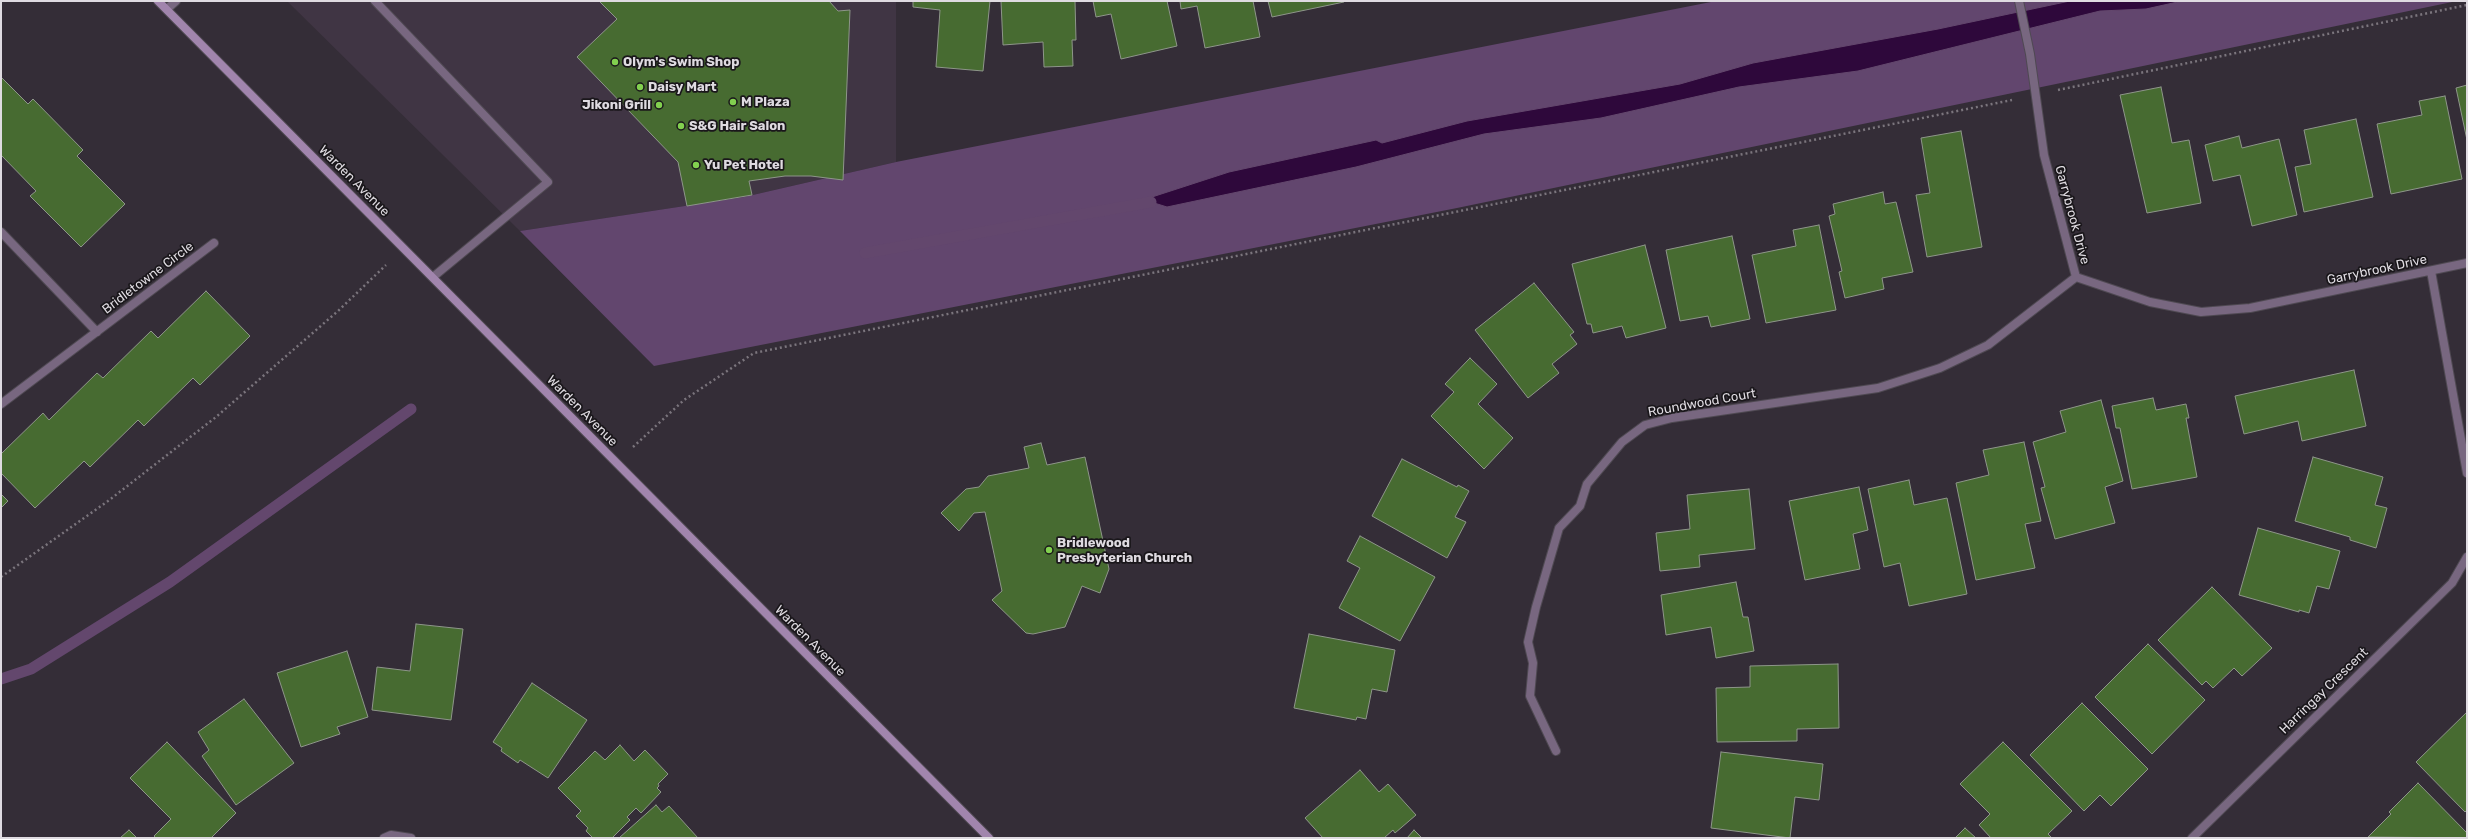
<!DOCTYPE html>
<html>
<head>
<meta charset="utf-8">
<style>
	body { margin:0 }
	#map { position:relative; width:2468px; height:839px; overflow:hidden; background:#342d37; font-family:Rubik,sans-serif }
	canvas { display:block }
	.frame { position:absolute; inset:0; border:2px solid #dfdbe1; pointer-events:none }
</style>
</head>
<body>
<div id="map">
<canvas width="2468" height="839"></canvas>
<div class="frame"></div>
</div>
<script>
const ctx = document.querySelector('canvas').getContext('2d');
ctx.lineJoin = 'round';
function fillPath(path, color) { ctx.fillStyle = color; ctx.fill(path, 'evenodd'); }
const shape = rows => new Path2D(rows.map(r => 'M' + r).join(''));
function strokePath(path, color, width, dash) { ctx.strokeStyle = color; ctx.lineWidth = width; ctx.lineCap = dash ? 'butt' : 'round'; ctx.setLineDash(dash || []); ctx.stroke(path); }
function label(font, color, halo, rows, align = 'center') {
  ctx.font = font + ' Rubik,sans-serif'; ctx.lineWidth = 3.5; ctx.setLineDash([]); ctx.textBaseline = 'middle'; ctx.strokeStyle = halo; ctx.fillStyle = color; for (const [text, x, y, turn = 0] of rows) {
    ctx.save(); ctx.translate(x, y); ctx.rotate((+turn || 0) * Math.PI / 180); ctx.textAlign = isNaN(turn) ? turn : align; if (halo) ctx.strokeText(text, 0, 0); ctx.fillText(text, 0, 0); ctx.restore();
  }
}
fillPath(shape([
	[287,1,896,1,896,162,744,197,520,231]
]), '#403544');
fillPath(shape([
	[1716,1,2457,1,1457,208,654,366,520,231,744,197,896,162]
]), '#62466e');
const water = shape([
	[2070,1,2182,1,2146,9,2100,11,1858,71,1739,87,1601,118,1484,134,1356,167,1167,207,1151,202,1152,197,1229,172,1376,140,1382,143,1467,121,1680,84,1753,63,1938,29,2070,1]
]);
fillPath(water, '#2e083b');
strokePath(water, '#63476d', 1);
strokePath(shape([
	[865,253,1151,202],
	[1,679,31,669,170,582,411,409]
]), '#63476d', 11);
const building = shape([
	[599,1,829,1,838,11,850,10,843,180,811,176,785,176,749,181,752,195,687,206,678,162,577,57,617,19,599,1],
	[913,1,990,1,983,71,936,67,940,10,913,7,913,1],
	[1001,1,1075,1,1076,40,1072,40,1073,66,1044,67,1043,42,1003,45,1001,1],
	[1093,1,1167,1,1177,46,1121,59,1111,14,1096,17,1093,1],
	[1180,1,1253,1,1260,37,1205,48,1197,6,1181,9,1180,1],
	[1268,1,1344,1,1344,2,1272,17,1268,1],
	[1,77,28,104,33,99,83,150,77,156,125,204,81,247,30,196,36,191,1,155,1,77],
	[2467,85,2467,140,2456,88,2467,85],
	[2161,87,2172,143,2189,140,2201,203,2147,213,2120,95,2161,87],
	[2445,96,2462,179,2391,194,2377,124,2422,115,2419,101,2445,96],
	[2356,119,2373,197,2304,212,2295,167,2311,164,2304,130,2356,119],
	[1961,131,1982,247,1927,257,1916,195,1930,193,1921,138,1961,131],
	[2239,136,2242,148,2279,139,2297,215,2252,226,2240,175,2213,181,2205,145,2239,136],
	[1883,192,1885,204,1896,202,1913,272,1882,278,1884,289,1845,298,1839,272,1842,271,1829,216,1835,214,1833,204,1883,192],
	[1819,225,1836,310,1766,323,1752,255,1796,246,1793,230,1819,225],
	[1732,236,1750,319,1711,327,1708,316,1680,321,1666,250,1732,236],
	[1645,245,1666,328,1626,338,1622,326,1593,333,1591,324,1587,324,1572,264,1645,245],
	[1534,283,1574,332,1570,335,1577,344,1552,364,1559,373,1528,398,1475,330,1534,283],
	[206,291,250,336,200,385,193,378,144,426,138,420,90,467,84,461,35,508,1,473,1,454,43,413,49,420,97,373,103,378,151,331,158,338,206,291],
	[1470,358,1497,384,1478,404,1513,438,1484,469,1431,416,1454,392,1445,384,1470,358],
	[2354,370,2366,426,2302,441,2298,421,2244,434,2235,396,2354,370],
	[2153,398,2156,410,2186,404,2189,418,2186,418,2197,477,2132,489,2120,428,2116,428,2112,406,2153,398],
	[2101,400,2123,481,2105,487,2115,523,2055,539,2041,488,2045,487,2033,442,2066,432,2060,411,2101,400],
	[2024,442,2041,521,2025,524,2035,568,1976,580,1956,483,1989,475,1983,450,2024,442],
	[1041,443,1047,465,1085,457,1109,569,1100,593,1082,586,1065,627,1033,634,1026,633,992,600,1002,591,985,512,974,513,959,531,941,513,966,489,979,487,988,476,1029,468,1024,447,1041,443],
	[2313,457,2383,477,2375,505,2387,508,2376,548,2350,540,2350,537,2295,521,2313,457],
	[1402,459,1457,487,1458,485,1469,491,1455,517,1466,522,1447,558,1372,516,1402,459],
	[1909,480,1914,505,1947,498,1967,594,1909,606,1900,563,1884,567,1868,489,1909,480],
	[1859,487,1868,530,1853,534,1860,569,1805,580,1789,501,1859,487],
	[1749,489,1755,549,1699,555,1700,567,1660,571,1656,533,1690,529,1687,495,1749,489],
	[1,494,8,501,1,508,1,494],
	[2258,528,2340,551,2329,589,2317,586,2309,613,2299,610,2299,612,2239,595,2258,528],
	[1360,536,1435,577,1400,641,1339,608,1360,568,1347,561,1360,536],
	[1736,582,1743,617,1748,617,1754,651,1716,658,1711,627,1666,635,1661,595,1736,582],
	[2212,587,2272,648,2242,676,2234,668,2213,688,2206,681,2202,685,2158,640,2212,587],
	[416,624,463,629,451,720,372,710,377,667,410,671,416,624],
	[1309,634,1395,650,1387,692,1372,689,1366,719,1357,717,1356,720,1294,708,1309,634],
	[2148,644,2205,700,2152,754,2095,697,2148,644],
	[347,651,368,717,337,727,340,734,301,747,277,673,347,651],
	[1838,664,1839,728,1797,729,1797,741,1717,742,1716,688,1750,687,1750,666,1838,664],
	[532,683,587,720,548,778,520,760,518,763,501,751,502,748,493,742,532,683],
	[244,699,294,763,236,805,202,756,209,750,198,732,244,699],
	[2082,703,2148,769,2111,806,2100,795,2084,811,2030,755,2082,703],
	[2467,712,2467,810,2465,812,2416,762,2467,712],
	[167,742,236,813,211,838,156,838,154,836,171,819,130,778,167,742],
	[2003,742,2072,811,2048,834,2052,838,1991,838,1979,825,1990,814,1960,784,2003,742],
	[620,745,634,761,645,750,668,774,658,784,659,786,657,788,661,792,641,813,636,808,627,817,630,820,612,838,593,838,586,831,588,828,576,816,581,811,558,788,595,751,605,760,620,745],
	[1721,752,1823,764,1819,800,1795,797,1790,838,1711,828,1721,752],
	[1360,770,1379,792,1388,784,1416,815,1395,833,1393,830,1384,838,1323,838,1305,818,1360,770],
	[2418,783,2467,833,2467,838,2368,837,2391,814,2389,812,2418,783],
	[656,805,662,812,669,806,698,838,619,838,656,805],
	[1965,828,1976,838,1955,838,1965,828],
	[129,830,137,838,120,838,129,830],
	[1414,830,1422,838,1407,838,1414,830]
]);
fillPath(building, '#476b31');
strokePath(building, '#8e968a', 1);
const lane = shape([
	[375,1,548,182,433,277],
	[167,9,176,1],
	[1,232,97,332],
	[1,404,214,243]
]);
const street = shape([
	[2019,1,2030,54,2044,155,2076,277,2150,302,2201,312,2250,308,2467,263],
	[2431,271,2467,473],
	[1556,751,1530,696,1533,663,1528,642,1536,607,1559,528,1580,506,1587,484,1622,442,1645,425,1672,418,1878,388,1940,368,1988,345,2076,277],
	[384,838,391,835,411,838],
	[2192,838,2452,583,2467,557]
]);
const secondary = shape([
	[158,1,989,838]
]);
strokePath(lane, '#4f4952', 10);
strokePath(street, '#4f4952', 10);
strokePath(secondary, '#4f4952', 10);
strokePath(shape([
	[2058,90,2467,5],
	[633,447,684,400,754,353,2012,100],
	[1,577,108,501,216,417,338,311,386,265]
]), '#7b757d', 2.5, [2, 3]);
strokePath(lane, '#786780', 8);
strokePath(street, '#786780', 8);
strokePath(secondary, '#a185ad', 8);
for (const [x, y, r, color] of [
	[615,62,4,"#82d04f"],
	[640,87,4,"#82d04f"],
	[733,102,4,"#82d04f"],
	[659,105,4,"#82d04f"],
	[681,126,4,"#82d04f"],
	[696,165,4,"#82d04f"],
	[1049,550,4,"#82d04f"]
]) { const dot = new Path2D(); dot.arc(x, y, r, 0, 2 * Math.PI); ctx.fillStyle = color; ctx.fill(dot); strokePath(dot, '#1a171b', 1.5); }
label('bold 13px', '#dfdbe1', '#1a171b', [
	["Olym's Swim Shop",623,62],
	["Daisy Mart",648,87],
	["M Plaza",741,102],
	["Jikoni Grill",651,105,"right"],
	["S&G Hair Salon",689,126],
	["Yu Pet Hotel",704,165],
	["Bridlewood",1057,543],
	["Presbyterian Church",1057,558]
], 'left');
label('13px', '#dfdbe1', '#1a171b', [
	["Warden Avenue",354,181,45],
	["Garrybrook Drive",2072,215,75],
	["Garrybrook Drive",2377,270,-12],
	["Bridletowne Circle",148,278,-37],
	["Roundwood Court",1702,403,-10],
	["Warden Avenue",582,411,45],
	["Warden Avenue",810,641,45],
	["Harringay Crescent",2324,691,-44]
]);
</script>
</body>
</html>
